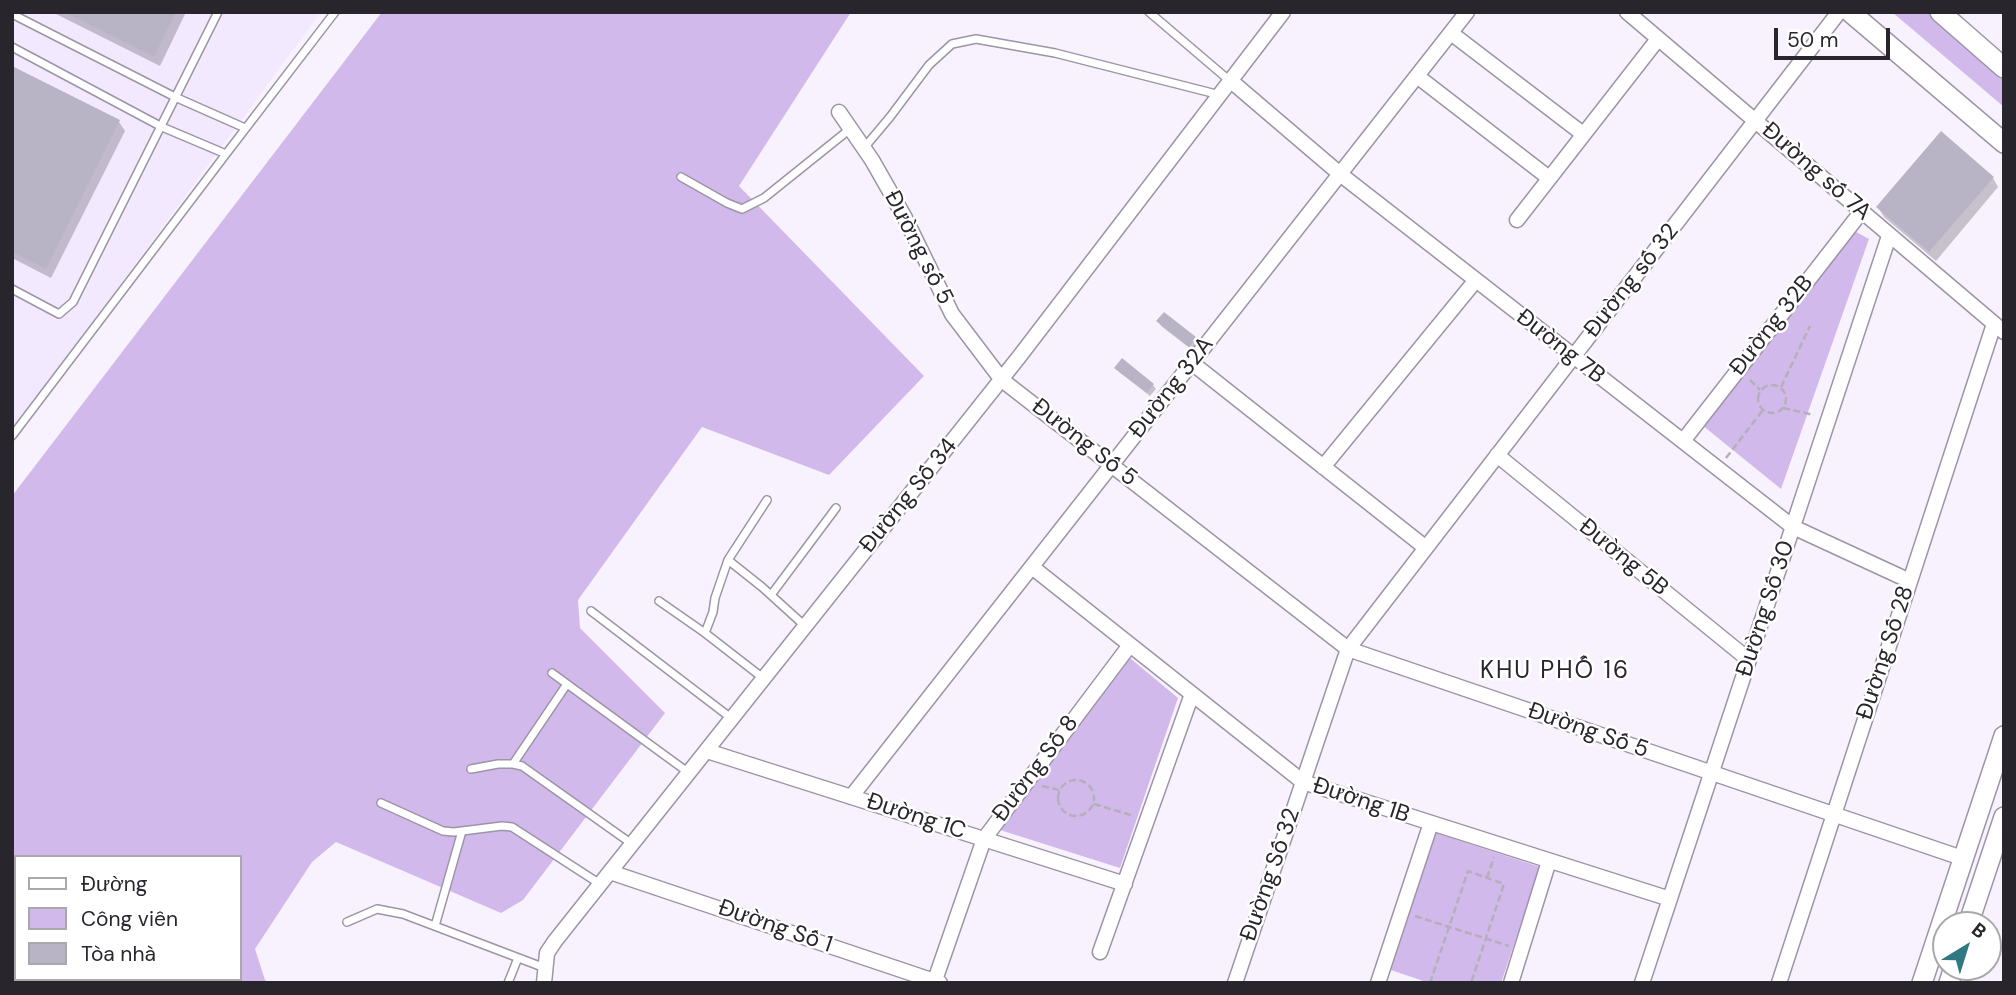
<!DOCTYPE html>
<html>
<head>
<meta charset="utf-8">
<style>
	body { margin:0 }
	#map { position:relative; width:2016px; height:995px; overflow:hidden; background:#f8f2fe; font-family:"DM Sans",sans-serif }
	canvas { display:block }
	.frame { position:absolute; inset:0; border:14px solid #28252c; pointer-events:none }
	.legend { position:absolute; left:14px; top:855px; width:228px; height:126px; box-sizing:border-box; background:#fff; border:2px solid #a9a8ab; margin:0; padding:9px 12px; list-style:none; font-size:21px; color:#28252c }
	.legend li { display:flex; align-items:center; gap:14px; height:35px }
	.legend b { width:35px; border:2px solid #a9a8ab }
	.north { position:absolute; left:1932px; top:911px; width:70px; height:70px; box-sizing:border-box; background:#fff; border:2px solid #a9a8ab; border-radius:50%; rotate:38deg; font-size:19px; font-weight:700; line-height:28px; text-align:center; color:#28252c }
	.north::after { content:''; display:block; margin:auto; width:24px; height:32px; background:#317982; clip-path:polygon(50% 0,100% 100%,50% 72%,0 100%) }
	.scale { position:absolute; left:1774px; top:28px; width:116px; height:32px; box-sizing:border-box; border:4px solid #28252c; border-top:0; padding-left:9px; font-size:21px; line-height:24px; white-space:nowrap; color:#28252c; -webkit-text-stroke:5px #fff; paint-order:stroke }
</style>
</head>
<body>
<div id="map">
<canvas width="2016" height="995"></canvas>
<div class="frame"></div>
<ul class="legend">
<li><b style="height:9px;background:#fff"></b>Đường</li>
<li><b style="height:19px;background:#d2b9ec"></b>Công viên</li>
<li><b style="height:19px;background:#b9b3c6"></b>Tòa nhà</li>
</ul>
<div class="north">B</div>
<div class="scale">50 m</div>
</div>
<script>
const ctx = document.querySelector('canvas').getContext('2d');
ctx.lineJoin = 'round';
function fillPath(path, color) { ctx.fillStyle = color; ctx.fill(path, 'evenodd'); }
const shape = rows => new Path2D(rows.map(r => 'M' + r).join(''));
function strokePath(path, color, width, dash) { ctx.strokeStyle = color; ctx.lineWidth = width; ctx.lineCap = dash ? 'butt' : 'round'; ctx.setLineDash(dash || []); ctx.stroke(path); }
function label(font, color, halo, rows, align = 'center') {
  ctx.font = font + ' "DM Sans",sans-serif'; ctx.lineWidth = 5; ctx.setLineDash([]); ctx.textBaseline = 'middle'; ctx.strokeStyle = halo; ctx.fillStyle = color; for (const [text, x, y, turn = 0] of rows) {
    ctx.save(); ctx.translate(x, y); ctx.rotate((+turn || 0) * Math.PI / 180); ctx.textAlign = isNaN(turn) ? turn : align; if (halo) ctx.strokeText(text, 0, 0); ctx.fillText(text, 0, 0); ctx.restore();
  }
}
fillPath(shape([
	[12,12,321,12,12,431]
]), '#f3e9ff');
fillPath(shape([
	[382,12,851,12,739,186,924,376,829,475,702,427,578,600,580,628,665,713,523,900,501,913,336,842,312,862,255,949,265,980,271,983,12,983,12,496],
	[16,857,240,857,240,979,16,979],
	[1892,12,1928,12,2004,76,2004,107],
	[1849,228,1869,239,1781,489,1702,425],
	[1130,658,1178,698,1120,868,1000,830],
	[1436,833,1540,867,1501,983,1429,983,1391,970]
]), '#d2b9ec');
fillPath(shape([
	[52,12,186,12,160,66],
	[12,68,119,122,125,131,51,278,12,258],
	[1993,178,1998,187,1936,261,1884,217,1878,207],
	[1164,314,1195,339,1197,343,1192,350,1161,326,1158,321],
	[1117,368,1153,385,1156,389,1150,396,1119,372]
]), '#0003');
fillPath(shape([
	[64,12,176,12,154,57],
	[12,66,120,120,46,269,12,252],
	[1941,131,1994,177,1929,252,1876,207],
	[1164,312,1196,337,1189,347,1156,321],
	[1122,358,1154,384,1147,393,1114,368]
]), '#b9b3c6');
const lane = shape([
	[1149,12,1230,81],
	[12,14,175,97,245,128],
	[12,47,162,127,226,154],
	[864,148,890,117,929,65,952,44,976,39,1055,53,1220,95],
	[681,177,727,203,742,209,764,198,850,129],
	[12,289,59,314,73,302,218,12],
	[12,436,226,154,335,12],
	[767,500,728,560,762,587,805,626],
	[771,595,836,508],
	[659,601,705,633,763,678],
	[591,611,731,718],
	[705,633,713,612,715,598,728,560],
	[552,673,689,773],
	[513,764,567,684],
	[471,769,498,764,513,764,522,766,632,844],
	[381,803,443,831,454,832,502,826,512,827,600,884],
	[347,922,377,909,403,914,545,968],
	[435,926,462,831],
	[508,983,518,958]
]);
const street = shape([
	[1627,12,2004,332],
	[1451,33,1583,134],
	[1417,76,1549,178],
	[1231,81,1340,174,1793,527,1910,581],
	[839,112,872,160,905,218,952,314,1002,380,1348,649,1965,859],
	[1517,220,1658,39],
	[1192,363,1426,548],
	[1683,441,1862,211],
	[1497,455,1749,660],
	[1323,467,1476,280],
	[1032,567,1303,782,1670,899],
	[707,751,1125,884],
	[851,797,1467,12],
	[610,872,940,983],
	[1100,952,1192,694],
	[544,983,547,953,555,941,1019,357,1283,12],
	[934,983,984,839,1130,645],
	[1235,983,1348,649,1839,12],
	[1378,983,1431,823],
	[1511,983,1549,861],
	[1642,983,1889,236],
	[1779,983,1994,324]
]);
const secondary = shape([
	[1850,12,2004,143],
	[1940,12,2004,68],
	[1968,925,2004,817],
	[1922,983,2004,736],
	[1949,983,1954,967]
]);
strokePath(lane, '#9d94a6', 10);
strokePath(street, '#9d94a6', 17);
strokePath(secondary, '#9d94a6', 22);
strokePath(shape([
	[1750,380,1760,390],
	'1758 399a14 14 0 1 1 28 0a14 14 0 1 1-28 0Z',
	[1781,387,1810,326],
	[1783,408,1814,415],
	[1726,458,1763,410],
	'1058 798a18 18 0 1 1 36 0a18 18 0 1 1-36 0Z',
	[1042,786,1059,790],
	[1094,804,1134,816],
	[1487,878,1494,857],
	[1415,916,1509,946],
	[1430,983,1468,871,1504,884,1471,983]
]), '#b4afb9', 2.5, [7, 3.5]);
strokePath(lane, '#fff', 7);
strokePath(street, '#fff', 14);
strokePath(secondary, '#fff', 19);
label('23px', '#28252c', '#fff', [
	["Đường số 7A",1816,172,41],
	["Đường số 5",918,248,63],
	["Đường số 32",1632,281,-52],
	["Đường 32B",1772,326,-52],
	["Đường 7B",1560,347,38],
	["Đường 32A",1172,388,-52],
	["Đường Số 5",1084,443,38],
	["Đường Số 34",909,496,-51],
	["Đường 5B",1623,558,39],
	["Đường Số 30",1766,609,-72],
	["Đường Số 28",1886,653,-72],
	["Đường Số 5",1588,731,19],
	["Đường Số 8",1036,769,-53],
	["Đường 1B",1361,801,18],
	["Đường 1C",916,817,18],
	["Đường Số 32",1271,875,-71],
	["Đường Số 1",775,927,19]
]);
ctx.letterSpacing = '2px';
label('24px', '#28252c', '#fff', [
	["KHU PHỐ 16",1555,672]
]);
ctx.letterSpacing = '0px';
</script>
</body>
</html>
